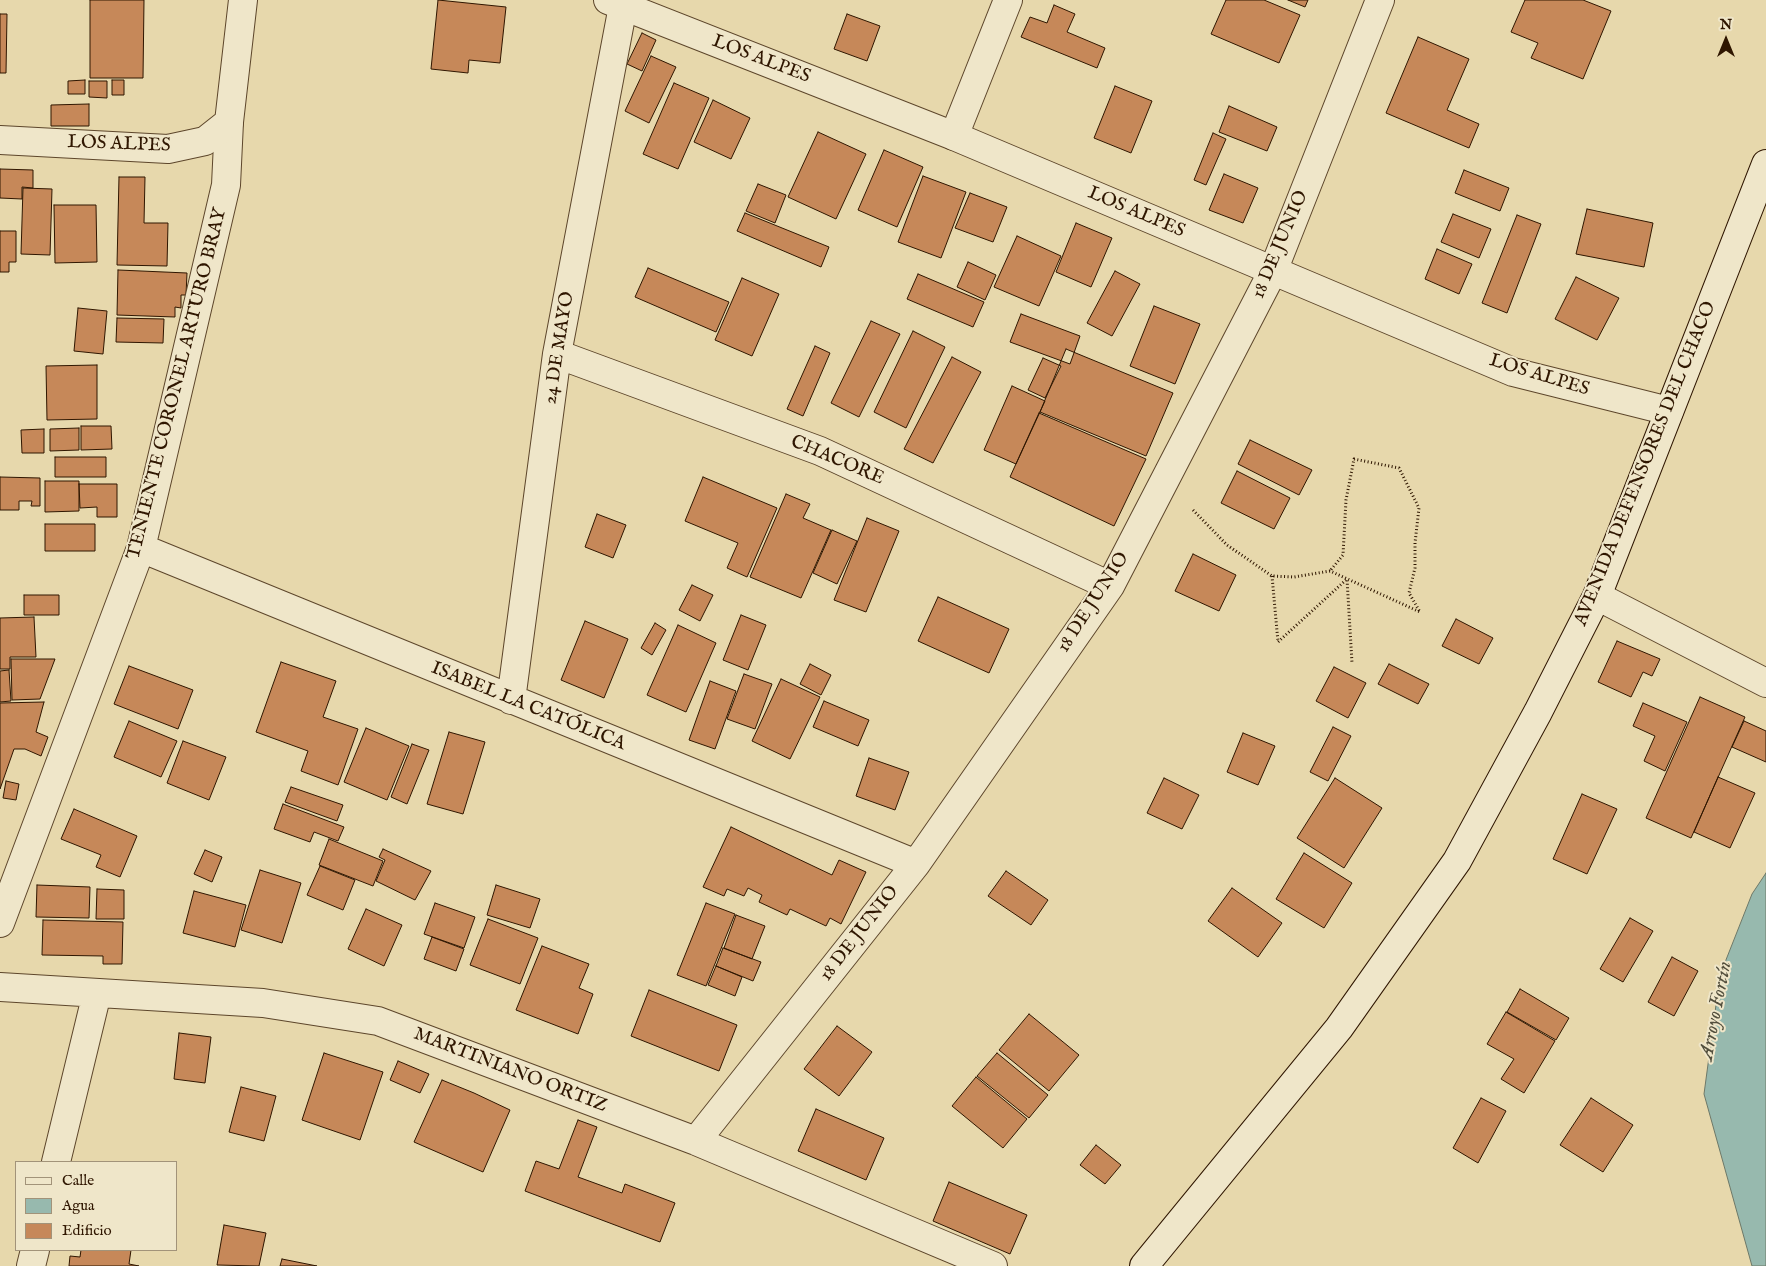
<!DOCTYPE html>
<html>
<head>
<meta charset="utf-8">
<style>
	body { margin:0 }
	#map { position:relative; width:1766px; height:1266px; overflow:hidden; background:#e7d8ac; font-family:"IM FELL English",serif }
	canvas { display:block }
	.legend { position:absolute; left:15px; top:1161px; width:162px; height:90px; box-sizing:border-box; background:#efe6c9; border:1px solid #a29379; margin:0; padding:6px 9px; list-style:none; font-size:15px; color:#2f1600 }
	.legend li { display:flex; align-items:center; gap:10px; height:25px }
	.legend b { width:25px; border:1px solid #a29379 }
	.north { position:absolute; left:1701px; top:15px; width:50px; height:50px; -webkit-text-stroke:4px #efe6c9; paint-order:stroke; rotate:0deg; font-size:14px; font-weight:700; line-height:20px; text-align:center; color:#2f1600 }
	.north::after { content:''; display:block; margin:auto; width:18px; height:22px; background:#2f1600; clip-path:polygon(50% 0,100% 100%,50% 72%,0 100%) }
</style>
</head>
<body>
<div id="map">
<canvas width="1766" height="1266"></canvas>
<ul class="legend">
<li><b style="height:6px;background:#efe6c9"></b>Calle</li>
<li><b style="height:14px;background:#97b9ae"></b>Agua</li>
<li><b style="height:14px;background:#c68859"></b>Edificio</li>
</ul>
<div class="north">N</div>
</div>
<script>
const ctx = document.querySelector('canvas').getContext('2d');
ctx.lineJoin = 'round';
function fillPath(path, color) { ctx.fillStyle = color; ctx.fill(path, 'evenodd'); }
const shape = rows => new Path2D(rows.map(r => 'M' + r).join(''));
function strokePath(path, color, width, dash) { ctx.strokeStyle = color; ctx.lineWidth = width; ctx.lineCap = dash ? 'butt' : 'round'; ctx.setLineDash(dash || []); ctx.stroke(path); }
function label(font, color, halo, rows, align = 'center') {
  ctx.font = font + ' "IM FELL English",serif'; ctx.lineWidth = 4; ctx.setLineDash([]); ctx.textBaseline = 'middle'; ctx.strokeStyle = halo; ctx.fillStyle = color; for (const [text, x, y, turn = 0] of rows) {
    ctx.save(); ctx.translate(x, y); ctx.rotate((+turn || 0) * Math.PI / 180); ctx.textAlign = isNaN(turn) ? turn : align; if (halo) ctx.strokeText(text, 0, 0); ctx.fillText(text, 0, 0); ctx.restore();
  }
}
const water = shape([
	[1766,873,1766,1266,1752,1266,1704,1094,1720,975,1752,894,1766,873]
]);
fillPath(water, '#97b9ae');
strokePath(water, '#6d7868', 1);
const building = shape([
	[90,0,144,0,143,78,90,78,90,0],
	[438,0,506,7,500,63,469,60,468,73,431,69,438,0],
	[1226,0,1264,0,1300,15,1279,63,1211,34,1226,0],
	[1288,0,1308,0,1305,7,1288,0],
	[1525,0,1583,0,1611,11,1583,79,1531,58,1538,43,1511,32,1525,0],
	[1054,5,1075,14,1067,32,1105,48,1097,68,1021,37,1030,17,1047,23,1054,5],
	[0,14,7,14,6,73,0,73,0,14],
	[847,14,880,26,867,61,834,49,847,14],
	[642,33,656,40,642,71,627,64,642,33],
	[1418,37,1469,59,1447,110,1479,124,1469,148,1386,113,1418,37],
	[651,56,676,67,649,123,625,111,651,56],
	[85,80,85,94,68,94,68,81,85,80],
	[112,80,124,80,124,95,112,95,112,80],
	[89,81,107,81,107,98,89,97,89,81],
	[674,83,709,98,678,169,643,154,674,83],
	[1115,86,1152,101,1131,153,1094,138,1115,86],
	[713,100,750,118,731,159,694,142,713,100],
	[89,104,89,126,51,126,51,105,89,104],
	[1229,106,1277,127,1267,151,1219,132,1229,106],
	[818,132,866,154,836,219,788,197,818,132],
	[1213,133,1226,139,1206,185,1194,180,1213,133],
	[884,150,923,167,897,227,858,210,884,150],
	[0,169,33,170,33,188,22,187,22,199,0,198,0,169],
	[1464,170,1509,188,1500,211,1455,193,1464,170],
	[1224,174,1258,188,1243,223,1209,210,1224,174],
	[923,176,966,192,941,258,898,242,923,176],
	[119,177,145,177,144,223,168,223,167,266,117,265,119,177],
	[758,184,786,195,775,223,746,211,758,184],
	[23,188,52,189,50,255,21,254,23,188],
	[970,193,1007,207,993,242,955,228,970,193],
	[54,205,96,205,97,262,55,263,54,205],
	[1587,209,1653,223,1644,267,1576,254,1587,209],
	[745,213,829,247,821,267,737,231,745,213],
	[1453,214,1491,229,1479,258,1441,242,1453,214],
	[1517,215,1541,224,1507,313,1482,303,1517,215],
	[1076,223,1112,238,1091,287,1056,272,1076,223],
	[0,231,16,231,16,262,9,262,9,272,0,272,0,231],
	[1017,236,1061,256,1039,306,994,287,1017,236],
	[1437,249,1472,264,1459,294,1425,279,1437,249],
	[968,262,996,275,985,300,957,287,968,262],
	[648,268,729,302,716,332,635,297,648,268],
	[118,270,187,273,186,295,181,295,181,308,175,307,175,317,117,315,118,270],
	[1115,271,1140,284,1112,336,1087,323,1115,271],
	[918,274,984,302,973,327,907,299,918,274],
	[1576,277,1619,298,1597,340,1555,319,1576,277],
	[742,278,779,294,752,356,715,340,742,278],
	[1154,306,1200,324,1175,384,1130,366,1154,306],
	[78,308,107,311,103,354,74,351,78,308],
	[1021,314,1080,336,1070,364,1010,342,1021,314],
	[117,318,164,319,163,343,116,342,117,318],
	[871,321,900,334,859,417,831,403,871,321],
	[913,331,945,347,906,428,874,412,913,331],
	[815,346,830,353,803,416,787,409,815,346],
	[1066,349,1173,393,1146,456,1040,412,1066,349],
	[952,357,981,372,933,463,904,449,952,357],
	[1043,358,1061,366,1045,398,1028,390,1043,358],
	[97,365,97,419,47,420,46,366,97,365],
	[1012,386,1045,401,1016,464,984,450,1012,386],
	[1039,413,1146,459,1114,526,1010,477,1039,413],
	[81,426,111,426,112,449,81,450,81,426],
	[79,428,79,450,50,451,50,429,79,428],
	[44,429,44,453,22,453,21,430,44,429],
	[1250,440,1312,470,1299,495,1238,464,1250,440],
	[55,457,106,457,106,477,55,477,55,457],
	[1237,471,1290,498,1274,529,1221,503,1237,471],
	[0,477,40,478,40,506,31,506,32,501,19,501,19,510,0,510,0,477],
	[703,477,777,508,747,577,727,568,738,543,685,521,703,477],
	[45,481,79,481,79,511,45,512,45,481],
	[79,484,117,484,117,517,97,517,97,507,80,508,79,484],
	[786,494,810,504,803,518,831,530,801,598,750,577,786,494],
	[597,514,626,525,613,558,585,547,597,514],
	[867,518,899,531,866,612,834,600,867,518],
	[45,524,95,524,95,551,45,551,45,524],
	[832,530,857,541,837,584,813,573,832,530],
	[1193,554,1236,575,1219,611,1175,591,1193,554],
	[692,585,713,595,700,621,679,610,692,585],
	[24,595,59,595,59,615,24,615,24,595],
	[938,597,1009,629,989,673,918,641,938,597],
	[741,615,766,625,748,670,723,660,741,615],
	[34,617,36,657,10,657,10,669,0,669,0,618,34,617],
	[1456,619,1493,638,1479,664,1442,646,1456,619],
	[585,621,628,639,604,698,561,680,585,621],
	[655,623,666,630,652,655,641,648,655,623],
	[678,625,716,643,686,712,647,695,678,625],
	[1617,641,1660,659,1652,676,1643,672,1631,697,1598,682,1617,641],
	[11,659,55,659,40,699,12,700,11,659],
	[281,662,336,681,323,717,358,729,338,785,301,771,308,751,256,732,281,662],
	[810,664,831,675,821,695,800,684,810,664],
	[1389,664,1429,684,1418,704,1378,684,1389,664],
	[129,666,193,690,178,729,114,704,129,666],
	[1334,667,1366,683,1348,718,1316,701,1334,667],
	[9,670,11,701,0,702,0,671,9,670],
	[744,674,772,684,755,729,727,719,744,674],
	[781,679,820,697,790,759,752,741,781,679],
	[710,681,736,691,715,749,689,740,710,681],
	[1700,697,1745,717,1691,838,1646,818,1700,697],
	[824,701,869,720,858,746,813,727,824,701],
	[44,702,36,732,48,737,41,756,25,749,14,749,0,789,0,703,44,702],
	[1643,703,1687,722,1665,771,1644,761,1655,736,1633,726,1643,703],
	[129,721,177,741,161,777,114,757,129,721],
	[1744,721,1766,731,1766,762,1732,747,1744,721],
	[1333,727,1351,736,1328,781,1310,772,1333,727],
	[366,728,409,746,387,800,344,782,366,728],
	[449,732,485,742,463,814,427,804,449,732],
	[1243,733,1275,746,1258,785,1227,772,1243,733],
	[183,741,226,757,209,800,167,783,183,741],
	[412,744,429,750,407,804,391,797,412,744],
	[869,758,909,772,895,810,856,796,869,758],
	[1718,777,1755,793,1730,848,1694,832,1718,777],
	[1164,778,1199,795,1182,829,1147,813,1164,778],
	[1335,778,1382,808,1344,868,1297,838,1335,778],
	[6,781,19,784,16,800,3,798,6,781],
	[291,787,343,805,337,821,285,802,291,787],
	[1582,794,1617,809,1587,874,1553,859,1582,794],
	[283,804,344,827,338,841,314,832,310,842,274,829,283,804],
	[74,809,137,836,120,877,96,867,101,855,61,839,74,809],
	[731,827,832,875,839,860,866,872,841,924,830,918,826,926,790,909,787,915,759,902,762,895,748,888,744,896,727,889,724,896,703,887,731,827],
	[329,839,383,861,373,886,319,865,329,839],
	[383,849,431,871,415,900,376,881,385,860,379,857,383,849],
	[205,850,222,857,212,882,194,874,205,850],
	[1304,853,1352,883,1324,928,1276,899,1304,853],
	[320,866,355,880,343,910,307,895,320,866],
	[260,870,301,883,282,943,241,930,260,870],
	[1006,871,1048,900,1031,925,988,896,1006,871],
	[37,885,90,887,89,918,36,917,37,885],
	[496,885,540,899,530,928,487,915,496,885],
	[1232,888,1282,923,1258,957,1208,921,1232,888],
	[97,889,124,890,124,919,96,919,97,889],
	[194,891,246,905,235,947,183,933,194,891],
	[435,903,475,917,464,948,424,934,435,903],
	[706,903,735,914,706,986,677,975,706,903],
	[366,909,402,925,384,966,348,949,366,909],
	[736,915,765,926,752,959,724,948,736,915],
	[1630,918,1653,931,1623,982,1600,969,1630,918],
	[488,919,538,938,520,984,470,965,488,919],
	[43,920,123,922,122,964,103,964,103,956,42,955,43,920],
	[432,937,464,949,456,971,424,959,432,937],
	[542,946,589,964,579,988,593,994,578,1034,516,1010,542,946],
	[723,948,761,962,753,981,716,966,723,948],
	[1672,957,1698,971,1674,1016,1648,1002,1672,957],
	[716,966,742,977,735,996,708,985,716,966],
	[1520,989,1569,1018,1556,1040,1507,1012,1520,989],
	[649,990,737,1025,719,1071,631,1036,649,990],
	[1506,1012,1555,1041,1524,1093,1501,1079,1514,1059,1487,1044,1506,1012],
	[1029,1014,1079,1055,1049,1091,999,1050,1029,1014],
	[837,1026,872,1052,839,1096,804,1069,837,1026],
	[179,1033,211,1037,205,1083,174,1079,179,1033],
	[324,1053,383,1072,360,1140,302,1120,324,1053],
	[997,1053,1048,1095,1029,1118,977,1076,997,1053],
	[398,1061,429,1074,420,1093,390,1080,398,1061],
	[976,1077,1027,1119,1003,1148,952,1106,976,1077],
	[442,1080,474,1093,510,1110,483,1172,414,1142,442,1080],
	[241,1087,276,1096,264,1141,229,1132,241,1087],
	[1481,1098,1506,1111,1478,1163,1453,1148,1481,1098],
	[1591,1098,1633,1125,1603,1172,1560,1145,1591,1098],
	[816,1109,884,1138,866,1180,798,1151,816,1109],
	[578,1120,597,1127,578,1177,622,1193,625,1184,675,1203,660,1242,525,1191,536,1161,559,1169,578,1120],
	[1096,1145,1121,1165,1105,1184,1080,1165,1096,1145],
	[949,1182,1027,1215,1010,1254,933,1221,949,1182],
	[224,1225,266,1233,259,1266,217,1265,224,1225],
	[81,1250,131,1250,129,1264,139,1266,69,1266,70,1256,80,1257,81,1250],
	[282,1259,317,1266,280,1266,282,1259]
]);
fillPath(building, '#c68859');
strokePath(building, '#2f1600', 1);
const minor = shape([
	[954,136,1008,0],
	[557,354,820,451,1110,586],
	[141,548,916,864],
	[511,700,557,354,623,6,626,0],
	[0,923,141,548,226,185,229,122],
	[0,987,263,1003,378,1021,696,1141,993,1266],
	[696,1141,916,864,1110,586,1273,271,1380,0],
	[56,1162,97,993],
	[31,1266,35,1250]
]);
const tertiary = shape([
	[608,0,954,136,1513,372,1669,411],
	[0,140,168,149,205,141,229,122,243,0],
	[1597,596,1766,683]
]);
const secondary = shape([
	[1144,1266,1339,1028,1457,861,1538,712,1597,596,1766,164]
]);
strokePath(minor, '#5d462b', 30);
strokePath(tertiary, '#5d462b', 30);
strokePath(secondary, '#2f1600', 30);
strokePath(shape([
	[1193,510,1227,545,1272,576,1294,577,1330,571,1420,612,1409,593,1415,568,1415,543,1419,508,1399,468,1354,459,1346,500,1343,555,1330,571],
	[1272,576,1278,642,1347,579,1352,663]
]), '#2f1600', 3, [1, 2.5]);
strokePath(minor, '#efe6c9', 28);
strokePath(tertiary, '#efe6c9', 28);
strokePath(secondary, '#efe6c9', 28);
label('19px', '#2f1600', '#efe6c9', [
	["LOS ALPES",761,60,21],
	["LOS ALPES",119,145,2],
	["LOS ALPES",1136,213,23],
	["18 DE JUNIO",1281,245,-67],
	["24 DE MAYO",560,348,-81],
	["LOS ALPES",1539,376,17],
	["TENIENTE CORONEL ARTURO BRAY",178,384,-76],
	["CHACORE",837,461,23],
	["AVENIDA DEFENSORES DEL CHACO",1646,464,-68],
	["18 DE JUNIO",1094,603,-57],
	["ISABEL LA CATÓLICA",528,707,22],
	["18 DE JUNIO",860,934,-52],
	["MARTINIANO ORTIZ",510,1071,21]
]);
label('italic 20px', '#534f3d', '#efe6c9', [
	["Arroyo Fortín",1717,1011,-79]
]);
</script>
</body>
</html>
